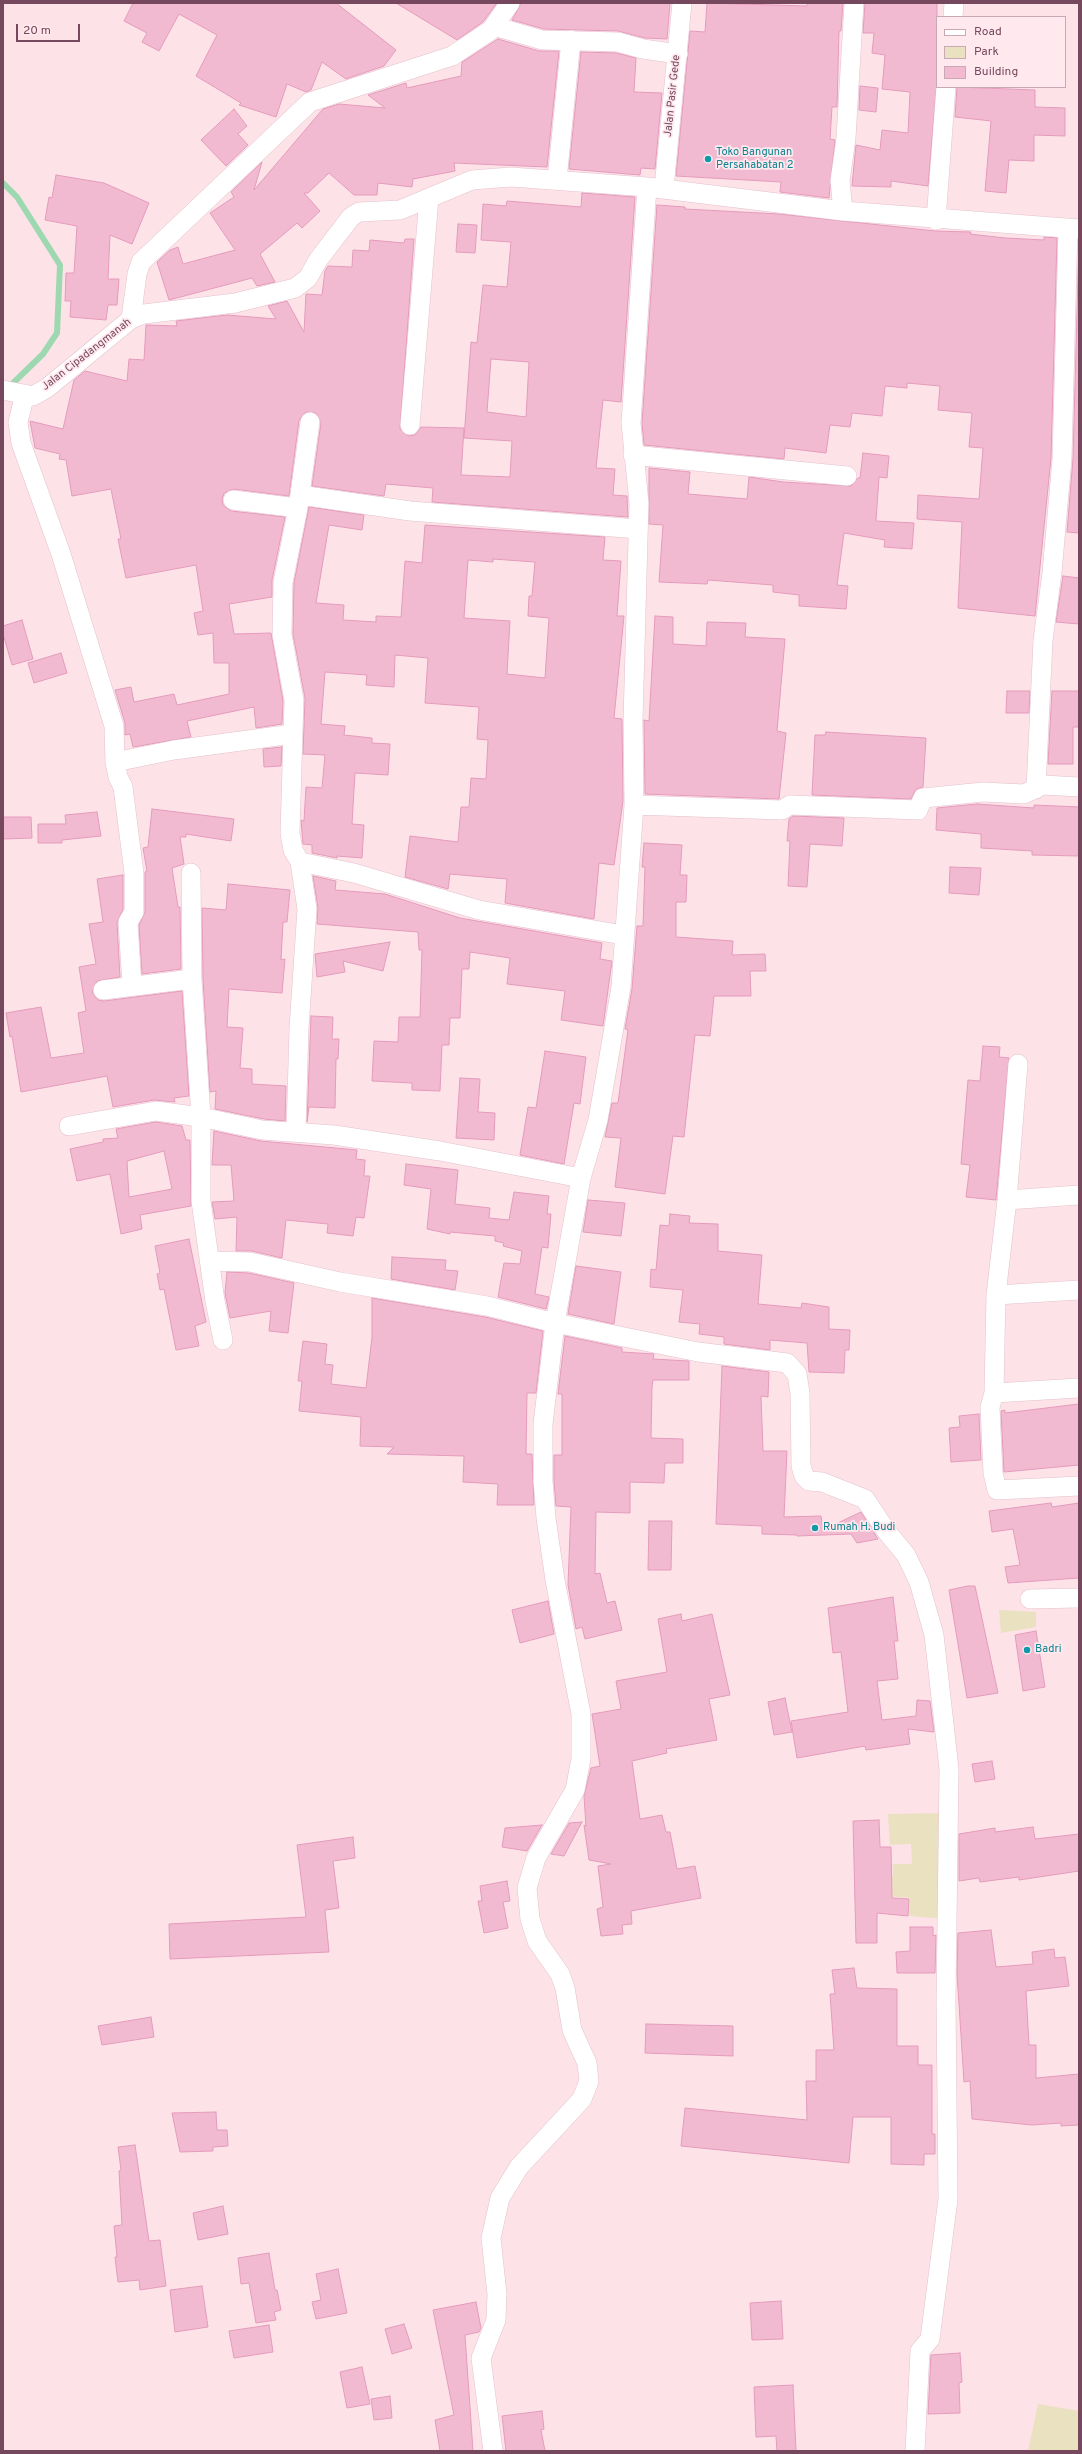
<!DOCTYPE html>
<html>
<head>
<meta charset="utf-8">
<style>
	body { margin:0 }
	#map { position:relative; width:1082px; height:2454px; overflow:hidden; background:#fde3e8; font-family:Overpass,sans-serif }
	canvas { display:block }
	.frame { position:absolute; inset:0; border:4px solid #75485d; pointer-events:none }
	.legend { position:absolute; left:936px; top:16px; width:130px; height:72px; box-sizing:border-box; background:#ffe9ee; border:1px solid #c8a9b4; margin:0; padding:5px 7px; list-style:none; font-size:12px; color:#75485d }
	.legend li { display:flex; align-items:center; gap:8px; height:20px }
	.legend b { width:20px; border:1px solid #c8a9b4 }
	.scale { position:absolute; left:16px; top:24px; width:64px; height:18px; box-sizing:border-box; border:2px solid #75485d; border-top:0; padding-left:5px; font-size:12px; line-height:14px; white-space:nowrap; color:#75485d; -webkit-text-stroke:3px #ffe9ee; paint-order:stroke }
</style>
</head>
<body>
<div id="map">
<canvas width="1082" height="2454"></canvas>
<div class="frame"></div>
<ul class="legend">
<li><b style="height:5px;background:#fff"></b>Road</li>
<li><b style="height:11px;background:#eae1c1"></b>Park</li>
<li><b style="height:11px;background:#f2bad1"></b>Building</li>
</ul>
<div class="scale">20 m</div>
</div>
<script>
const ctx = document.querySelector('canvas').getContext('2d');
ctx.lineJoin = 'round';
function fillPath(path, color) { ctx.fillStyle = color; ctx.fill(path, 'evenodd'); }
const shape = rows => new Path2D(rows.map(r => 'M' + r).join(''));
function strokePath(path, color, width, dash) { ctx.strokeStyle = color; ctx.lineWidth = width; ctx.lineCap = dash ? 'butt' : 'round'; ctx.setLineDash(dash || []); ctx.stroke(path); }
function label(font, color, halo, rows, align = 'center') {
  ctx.font = font + ' Overpass,sans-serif'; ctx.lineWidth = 3.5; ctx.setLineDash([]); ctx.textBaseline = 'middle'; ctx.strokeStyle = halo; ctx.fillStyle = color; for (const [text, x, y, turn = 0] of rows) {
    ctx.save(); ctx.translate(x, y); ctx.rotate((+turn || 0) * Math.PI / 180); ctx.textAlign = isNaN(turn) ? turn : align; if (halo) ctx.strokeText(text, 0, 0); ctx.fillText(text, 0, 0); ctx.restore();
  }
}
fillPath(shape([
	[999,1610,1036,1612,1036,1627,1001,1633],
	[945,1813,945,1919,909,1916,910,1898,884,1896,885,1875,893,1875,893,1864,912,1864,911,1844,890,1845,888,1814],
	[1038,2404,1079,2411,1079,2451,1028,2451]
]), '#eae1c1');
strokePath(shape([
	[3,183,17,197,60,265,57,333,43,354,8,388]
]), '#9dd8b1', 6);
const building = shape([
	[133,3,336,3,396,50,384,66,346,79,322,62,311,90,306,92,287,84,276,117,239,105,241,103,196,76,217,35,179,14,159,51,142,42,147,33,124,21,133,3],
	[396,3,497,3,483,22,457,40,396,3],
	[521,3,670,3,667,39,645,38,618,31,544,29,512,20,521,3],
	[707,3,807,6,807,3,843,3,841,31,839,31,837,107,832,107,830,139,835,140,829,198,780,192,781,182,676,176,690,31,705,32,707,3],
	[865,3,937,3,937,81,928,186,891,181,891,187,852,186,856,145,880,150,882,130,908,133,910,92,882,89,885,55,872,53,874,33,863,33,865,3],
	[498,39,539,51,559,51,547,167,454,163,455,171,413,179,412,187,378,183,377,195,354,195,329,173,308,193,304,193,320,211,302,228,297,223,260,254,275,282,257,286,252,278,169,300,157,262,170,250,178,247,183,264,235,250,210,213,234,197,231,192,262,162,254,190,323,109,339,104,385,108,368,95,406,83,407,88,461,76,462,62,498,39],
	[581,52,616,53,636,58,634,92,662,93,655,169,641,168,640,175,569,169,581,52],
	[860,86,878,88,876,112,859,110,860,86],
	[957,87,1035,90,1035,107,1065,108,1065,136,1034,135,1034,161,1009,160,1006,193,985,191,991,121,955,117,957,87],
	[234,109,247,126,238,134,248,145,226,166,201,140,234,109],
	[56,175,104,183,149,203,132,244,110,235,108,279,119,279,117,305,108,305,106,320,70,317,71,301,65,301,66,273,74,273,77,226,45,220,49,197,52,198,56,175],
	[582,193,635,197,621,402,603,400,596,468,615,469,613,495,627,496,628,517,432,502,433,488,386,484,384,496,312,486,321,423,316,413,306,412,299,420,289,496,234,489,224,493,222,499,223,505,231,511,285,517,272,580,272,597,229,604,234,634,271,633,283,701,282,724,256,728,254,707,187,721,191,737,133,747,130,734,125,735,125,723,115,690,131,687,134,702,174,694,177,705,229,694,229,663,214,663,213,633,198,635,194,613,203,611,196,565,126,578,118,539,121,539,111,489,72,496,66,460,59,459,60,454,35,448,30,421,63,429,74,380,85,371,127,381,129,359,144,360,146,325,177,326,176,321,227,315,276,319,268,306,287,301,304,332,306,294,322,295,325,271,328,266,352,267,353,250,369,251,370,240,404,243,405,239,414,239,400,429,409,436,415,435,421,427,464,428,461,475,510,477,512,441,464,438,471,342,477,343,483,285,507,287,511,242,481,240,483,204,506,206,507,201,581,207,582,193],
	[491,359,529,362,526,417,487,412,491,359],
	[657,205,685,207,685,209,779,214,935,231,971,232,970,234,1005,238,1044,240,1044,237,1057,238,1051,458,1035,616,958,608,962,522,917,519,918,495,979,499,983,448,969,447,972,413,938,410,940,386,907,383,907,388,885,386,882,416,852,413,850,427,830,425,826,453,785,448,784,459,644,445,642,423,657,205],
	[458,224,477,225,475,253,456,252,458,224],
	[1079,240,1079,533,1067,532,1073,459,1079,240],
	[863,453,889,456,887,478,879,477,876,521,914,523,912,549,884,547,885,540,844,533,837,585,848,586,846,609,799,606,799,595,773,592,773,585,708,580,707,584,659,582,663,525,649,524,649,468,690,472,688,494,747,499,749,477,783,482,851,486,858,478,860,478,863,453],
	[309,507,364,515,362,530,329,525,316,603,344,605,343,620,376,622,376,616,401,617,405,561,422,563,425,525,605,537,603,560,621,561,617,616,624,616,614,718,622,719,623,801,614,865,599,863,594,919,505,903,507,879,450,874,448,889,405,877,410,836,458,842,461,807,469,807,471,778,486,779,488,740,477,739,479,707,425,703,428,658,395,655,394,687,366,685,367,675,325,672,321,724,345,726,344,735,372,738,372,743,390,744,388,775,355,773,352,824,364,825,362,858,337,856,337,858,312,853,312,845,303,844,301,820,304,821,306,787,322,788,325,755,303,754,305,698,293,634,294,583,309,507],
	[493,559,535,562,532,596,529,596,528,616,549,618,545,678,507,674,510,621,464,618,468,560,493,562,493,559],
	[1063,576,1079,578,1079,624,1056,622,1063,576],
	[655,616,673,617,673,644,706,646,707,622,746,623,745,637,785,639,777,731,786,733,779,799,645,794,644,720,649,721,655,616],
	[22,620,33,659,12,665,3,634,3,626,22,620],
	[61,653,67,673,34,683,28,663,61,653],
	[1007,691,1030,691,1029,713,1006,713,1007,691],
	[1052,691,1079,691,1079,727,1073,727,1073,764,1048,764,1052,691],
	[826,732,926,738,923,787,916,789,911,799,812,795,815,735,825,735,826,732],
	[282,747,281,766,264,767,263,749,282,747],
	[977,804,1034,808,1034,805,1079,807,1079,856,1032,855,1032,851,981,848,981,834,936,830,937,808,977,804],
	[152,809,234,819,231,841,186,834,186,837,180,837,184,864,172,868,178,907,180,907,181,969,142,974,139,925,145,912,145,872,147,871,143,848,148,847,152,809],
	[97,812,101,836,62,840,62,843,38,843,38,824,66,824,65,815,97,812],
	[793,816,844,818,842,846,810,844,807,887,788,886,790,841,787,841,789,819,793,816],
	[3,817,31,817,32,838,3,839,3,817],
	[644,843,682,845,680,875,687,875,686,902,676,902,676,937,733,941,732,955,765,954,766,971,750,971,751,996,714,996,710,1036,695,1035,684,1137,673,1136,665,1194,615,1187,621,1138,605,1137,612,1103,618,1103,628,1030,625,1029,632,989,637,926,643,926,645,867,642,867,644,843],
	[950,867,981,868,979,895,949,893,950,867],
	[123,875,123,909,117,923,120,977,97,981,92,992,98,1000,104,1001,182,991,189,1096,174,1098,175,1102,154,1100,113,1107,107,1076,21,1092,12,1036,10,1037,6,1013,41,1007,51,1058,84,1053,78,1013,86,1011,79,967,96,964,89,924,103,922,97,879,123,875],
	[313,876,336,881,335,890,385,894,460,918,602,943,600,959,612,961,603,1026,561,1020,565,991,507,984,510,958,470,952,469,969,462,969,460,1018,450,1018,449,1045,442,1045,440,1091,412,1090,412,1083,372,1081,374,1041,398,1042,399,1017,420,1017,422,950,419,950,418,932,317,924,318,908,313,876],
	[228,884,290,890,287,922,283,922,281,960,285,959,282,993,229,989,227,1027,243,1028,240,1068,252,1069,252,1084,286,1086,285,1121,264,1119,215,1109,216,1091,210,1092,203,979,202,908,226,910,228,884],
	[390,942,383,971,343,961,345,972,317,977,315,954,390,942],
	[311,1016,333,1017,332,1039,339,1039,338,1059,336,1059,335,1108,309,1107,307,1122,311,1016],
	[983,1046,1000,1047,999,1057,1009,1058,996,1200,966,1197,970,1165,961,1164,968,1080,980,1081,983,1046],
	[545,1051,586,1057,580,1104,574,1103,564,1164,520,1155,528,1107,536,1108,545,1051],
	[460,1078,480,1079,478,1112,495,1113,494,1140,456,1138,460,1078],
	[156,1122,182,1126,186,1140,190,1140,191,1206,140,1215,142,1229,121,1234,110,1174,77,1181,70,1149,103,1142,103,1139,118,1138,116,1129,156,1122],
	[164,1151,172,1189,129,1197,127,1161,164,1151],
	[214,1131,261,1141,357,1150,356,1159,365,1160,364,1176,370,1176,364,1218,356,1217,353,1236,327,1233,328,1224,286,1220,282,1258,252,1251,236,1251,237,1217,215,1219,212,1202,234,1201,231,1165,212,1165,214,1131],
	[406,1164,458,1170,455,1204,490,1208,489,1218,509,1220,514,1192,549,1196,547,1214,551,1214,548,1248,542,1247,535,1294,549,1297,546,1309,498,1297,504,1263,520,1264,522,1251,503,1246,504,1243,495,1241,495,1236,450,1232,450,1234,427,1229,431,1189,404,1185,406,1164],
	[588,1200,625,1203,621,1236,583,1232,588,1200],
	[670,1214,690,1216,689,1223,718,1224,718,1251,762,1255,758,1304,801,1308,802,1303,829,1307,829,1329,850,1330,849,1350,845,1350,844,1373,809,1372,807,1343,770,1340,770,1350,724,1344,724,1337,699,1334,700,1324,679,1322,683,1290,650,1287,651,1269,656,1270,660,1225,669,1226,670,1214],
	[189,1239,206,1322,195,1326,199,1346,176,1350,164,1289,160,1290,157,1274,160,1273,155,1246,189,1239],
	[392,1257,446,1260,445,1270,458,1271,455,1290,391,1279,392,1257],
	[576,1266,621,1272,614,1324,568,1314,576,1266],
	[227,1272,249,1273,294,1283,288,1333,269,1331,271,1311,230,1318,225,1293,227,1272],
	[372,1298,485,1317,543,1331,536,1393,527,1393,526,1454,532,1454,534,1505,497,1505,498,1484,463,1482,464,1456,387,1454,394,1447,360,1446,361,1417,299,1411,302,1381,298,1381,303,1341,327,1344,325,1364,333,1365,331,1384,366,1388,372,1337,372,1298],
	[565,1336,622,1348,622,1352,654,1354,653,1359,689,1361,689,1380,653,1380,652,1387,651,1438,683,1439,683,1463,665,1463,664,1483,630,1482,630,1513,596,1512,595,1574,600,1573,607,1603,615,1601,622,1630,585,1639,582,1627,576,1629,568,1585,571,1507,556,1506,554,1481,554,1455,562,1455,562,1394,558,1394,565,1336],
	[722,1366,769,1372,768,1397,761,1396,763,1451,787,1451,784,1517,821,1516,823,1530,861,1512,878,1539,857,1543,851,1534,797,1536,797,1535,762,1534,762,1526,716,1524,722,1366],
	[1079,1404,1079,1465,1004,1472,1001,1411,1005,1410,1005,1413,1079,1404],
	[979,1414,981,1460,951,1462,949,1428,960,1427,959,1416,979,1414],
	[1051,1503,1052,1507,1079,1503,1079,1578,1008,1583,1005,1567,1020,1565,1013,1529,992,1532,989,1511,1051,1503],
	[649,1521,672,1521,671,1570,648,1570,649,1521],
	[968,1586,975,1586,998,1693,967,1698,949,1590,968,1586],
	[893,1597,898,1641,894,1641,898,1679,877,1681,882,1720,916,1716,917,1700,930,1701,934,1732,908,1729,910,1744,866,1750,865,1746,797,1758,791,1721,848,1712,841,1652,833,1653,828,1608,893,1597],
	[548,1601,554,1634,520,1643,512,1610,548,1601],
	[681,1614,682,1621,712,1614,730,1695,709,1699,717,1740,666,1749,667,1753,632,1761,640,1819,662,1815,666,1832,670,1832,677,1869,695,1866,701,1898,631,1911,632,1924,622,1925,623,1934,601,1936,597,1909,603,1907,598,1866,611,1864,589,1860,584,1825,586,1826,584,1796,591,1768,600,1766,592,1714,621,1709,616,1681,667,1672,658,1619,681,1614],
	[1036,1631,1045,1687,1023,1691,1015,1635,1036,1631],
	[785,1698,792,1732,774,1735,768,1702,785,1698],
	[992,1761,995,1779,975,1782,972,1764,992,1761],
	[879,1820,880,1847,891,1847,892,1898,909,1899,908,1916,877,1913,877,1943,856,1943,853,1821,879,1820],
	[582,1822,564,1856,551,1854,569,1823,582,1822],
	[542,1825,527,1851,502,1847,505,1828,542,1825],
	[1033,1827,1035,1839,1079,1834,1079,1871,1019,1880,1019,1877,980,1882,979,1878,959,1881,959,1834,995,1828,995,1832,1033,1827],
	[353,1837,355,1858,333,1861,339,1908,325,1910,329,1952,170,1959,169,1924,306,1917,297,1845,353,1837],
	[507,1881,510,1901,503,1902,508,1928,484,1933,478,1901,482,1901,480,1886,507,1881],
	[910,1927,933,1927,933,1936,936,1935,935,1973,897,1973,896,1952,910,1951,910,1927],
	[991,1930,996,1967,1033,1964,1032,1952,1054,1949,1055,1958,1065,1957,1069,1986,1026,1991,1029,2045,1036,2045,1036,2078,1079,2074,1079,2125,1061,2126,1061,2123,1032,2125,972,2119,970,2081,964,2082,957,1973,958,1933,991,1930],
	[854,1968,857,1988,897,1989,897,2046,918,2046,918,2065,932,2065,932,2134,935,2134,935,2154,924,2154,924,2165,891,2164,891,2117,853,2117,849,2163,681,2146,685,2108,807,2120,806,2081,816,2081,816,2050,834,2050,830,1994,835,1994,832,1970,854,1968],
	[151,2017,154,2037,102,2045,98,2026,151,2017],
	[646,2024,733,2026,733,2056,645,2053,646,2024],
	[216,2112,217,2130,227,2130,228,2146,213,2147,213,2151,180,2152,172,2113,216,2112],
	[135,2145,149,2241,160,2240,166,2286,140,2290,139,2280,118,2282,115,2257,117,2257,114,2226,122,2225,119,2171,121,2170,118,2147,135,2145],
	[223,2206,228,2234,198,2240,193,2213,223,2206],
	[269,2253,275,2290,277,2290,281,2310,274,2312,276,2320,256,2323,249,2283,241,2284,238,2258,269,2253],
	[338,2269,347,2313,316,2319,312,2302,321,2300,316,2274,338,2269],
	[202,2286,208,2327,175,2332,170,2290,202,2286],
	[781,2301,783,2339,752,2340,750,2303,781,2301],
	[476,2302,481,2328,479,2332,465,2335,473,2451,440,2451,435,2420,454,2415,433,2310,476,2302],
	[404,2324,412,2348,392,2354,385,2329,404,2324],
	[269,2325,273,2352,234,2358,229,2331,269,2325],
	[960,2353,962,2382,959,2383,960,2413,928,2414,931,2355,960,2353],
	[362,2367,370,2404,347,2408,340,2372,362,2367],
	[793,2385,796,2451,777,2451,776,2436,756,2437,754,2387,793,2385],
	[390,2396,392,2418,374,2420,371,2399,390,2396],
	[542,2411,544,2429,541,2430,545,2451,506,2451,502,2416,542,2411]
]);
fillPath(building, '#f2bad1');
strokePath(building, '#e59abb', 1);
const street = shape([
	[953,17,954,3],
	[494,26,542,40,618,42,643,49,678,54],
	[557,180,571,40],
	[664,188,682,3],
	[843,211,840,181,846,138,854,3],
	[936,220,946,87],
	[131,319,137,274,141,262,310,102,452,56,491,30,510,3],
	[3,390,33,396,47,388,131,319,144,314,235,303,295,288,308,278,318,260,351,217,359,212,400,210,472,180,511,177,647,187,843,211,1079,229],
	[25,394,18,422,21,443,61,554,114,726,115,762,118,777,123,787,134,873,134,912,128,922,132,986],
	[410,425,429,198],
	[633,455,847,476],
	[300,495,410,511,638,529],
	[233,500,298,508],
	[115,762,174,750,293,734],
	[1036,789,1043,640,1052,573,1062,459,1068,228],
	[634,805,782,810,790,805,918,810,923,798,983,792,1024,794,1043,785,1079,787],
	[300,862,354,873,479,910,623,935],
	[191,873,192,979,201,1117,201,1201,215,1301,223,1340],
	[103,990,192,979],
	[1018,1064,1007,1200,996,1295,1079,1290],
	[69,1126,156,1111,201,1117,262,1130,334,1135,440,1151,581,1178],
	[296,1132,299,1028,307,909,300,862,293,850,290,833,294,700,282,635,283,582,298,508,310,422],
	[1007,1200,1079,1195],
	[210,1261,250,1262,340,1282,487,1306,555,1323,698,1352,787,1363,797,1374,800,1393,801,1466,804,1476,809,1481,822,1482,865,1499,887,1532,906,1555,919,1582,934,1635,949,1769,946,2001,948,2199,930,2339,920,2351,915,2451],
	[996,1295,994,1393,990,1407,993,1473,997,1490,1079,1486],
	[994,1393,1079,1388],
	[1030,1599,1079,1598],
	[493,2451,481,2358,496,2320,497,2294,491,2238,500,2198,519,2167,582,2099,589,2081,587,2063,572,2030,565,1988,560,1974,537,1941,530,1919,527,1888,536,1858,575,1790,581,1759,581,1714,555,1580,546,1518,543,1481,543,1424,555,1323,581,1178,598,1120,621,987,634,805,633,721,639,503,631,423,647,187]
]);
strokePath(street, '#e3c1cc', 20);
strokePath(street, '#fff', 19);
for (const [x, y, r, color] of [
	[708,159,4,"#0f9aa8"],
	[815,1528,4,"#0f9aa8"],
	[1027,1650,4,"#0f9aa8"]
]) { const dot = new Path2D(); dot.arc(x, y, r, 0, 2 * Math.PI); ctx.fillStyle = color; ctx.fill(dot); strokePath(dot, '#ffe9ee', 1.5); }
label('11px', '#75485d', '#ffe9ee', [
	["Jalan Pasir Gede",673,96,-84],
	["Jalan Cipadangmanah",87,355,-38]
]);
label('11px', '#0d838f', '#ffe9ee', [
	["Toko Bangunan",716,153],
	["Persahabatan 2",716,166],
	["Rumah H. Budi",823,1528],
	["Badri",1035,1650]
], 'left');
</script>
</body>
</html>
